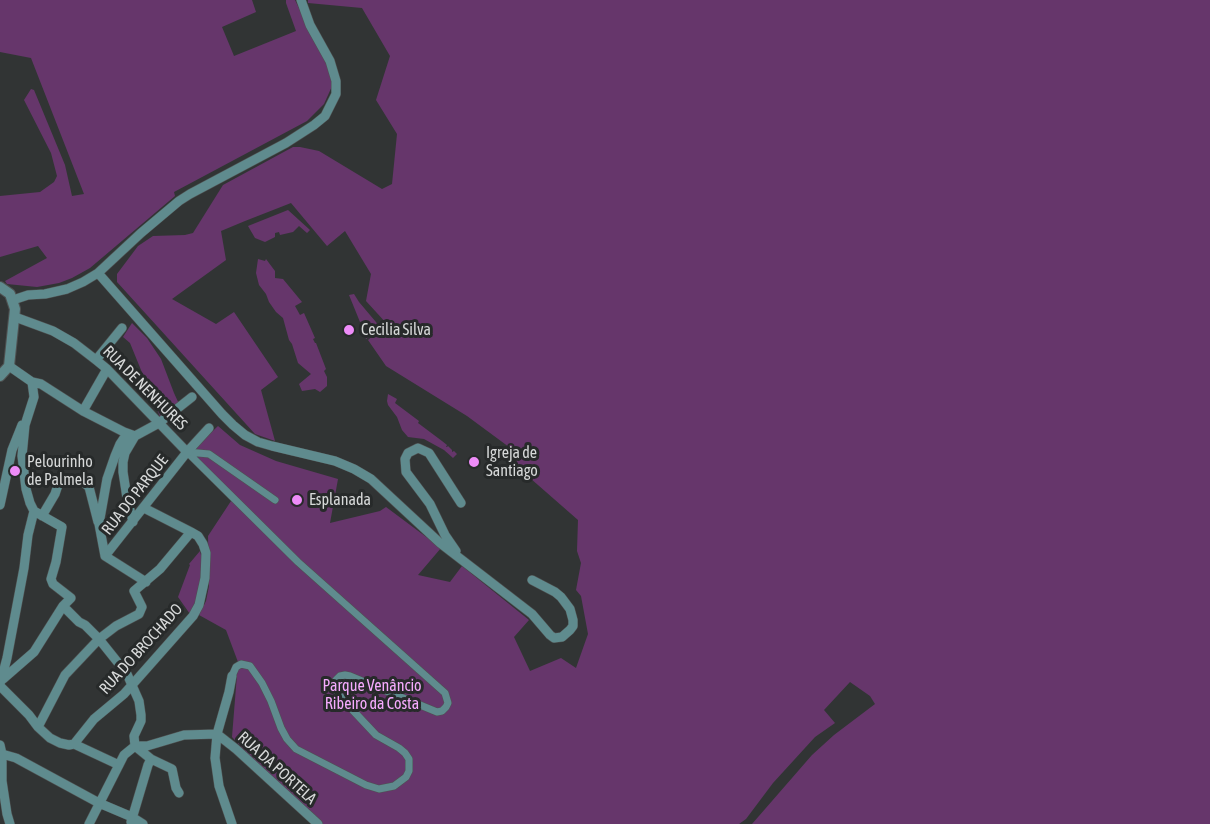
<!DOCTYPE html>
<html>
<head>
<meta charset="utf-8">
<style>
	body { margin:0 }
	canvas { display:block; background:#313434 }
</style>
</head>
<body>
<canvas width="1210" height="824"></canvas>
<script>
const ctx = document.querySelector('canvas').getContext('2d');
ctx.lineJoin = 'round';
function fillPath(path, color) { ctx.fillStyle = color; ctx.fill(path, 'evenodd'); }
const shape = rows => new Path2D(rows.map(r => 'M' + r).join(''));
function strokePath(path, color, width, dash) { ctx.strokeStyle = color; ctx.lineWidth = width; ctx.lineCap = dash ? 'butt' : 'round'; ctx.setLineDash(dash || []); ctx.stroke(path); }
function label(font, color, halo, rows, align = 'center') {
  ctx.font = font + ' "Asap Condensed",sans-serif'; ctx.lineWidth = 6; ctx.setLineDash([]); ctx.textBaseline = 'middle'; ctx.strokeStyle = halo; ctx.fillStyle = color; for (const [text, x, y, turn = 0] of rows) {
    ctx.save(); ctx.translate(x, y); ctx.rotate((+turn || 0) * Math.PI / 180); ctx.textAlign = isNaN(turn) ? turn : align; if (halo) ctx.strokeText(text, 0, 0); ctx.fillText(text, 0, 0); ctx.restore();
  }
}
fillPath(shape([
	[0,0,252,0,256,12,222,27,234,56,296,31,286,3,286,0,295,0,328,67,333,84,324,104,307,121,174,192,175,196,90,268,72,278,59,283,37,287,7,284,5,281,47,258,38,246,0,257,0,196,40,192,54,182,57,176,51,153,24,100,31,89,34,90,65,165,72,196,84,194,31,58,0,52],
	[308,0,1210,0,1210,824,752,824,812,755,834,735,875,704,870,696,850,682,824,710,835,723,815,737,773,783,746,819,739,824,318,824,302,811,232,737,238,662,226,630,199,615,206,601,209,586,208,536,233,498,191,452,218,426,240,445,276,461,338,479,330,523,380,511,386,507,441,548,418,575,450,582,462,566,529,620,514,637,530,671,561,658,576,668,588,634,581,596,576,590,581,563,577,551,578,520,522,471,509,447,467,416,386,366,368,340,387,324,366,301,371,274,345,231,327,246,291,203,245,221,221,231,226,260,172,299,216,324,234,312,278,377,261,390,275,441,255,434,117,282,117,274,138,246,153,236,185,235,193,233,223,185,293,147,300,147,319,151,382,189,392,184,397,134,376,100,390,56,362,8,308,3],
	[288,210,310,230,307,233,299,226,293,232,280,235,279,232,275,233,275,237,265,242,255,238,248,226],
	[258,259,265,261,266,259,275,271,275,278,283,279,302,302,295,306,300,315,304,313,315,338,313,339,315,343,316,343,326,369,324,371,327,377,327,386,320,392,315,389,302,391,299,384,311,374,298,363,292,344,289,340,283,318,276,312,269,302,266,294,259,285,256,273],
	[354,294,359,302,381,328,366,339,362,328,368,325,366,320,360,322,349,295],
	[132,323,147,338,161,359,174,393,179,404,161,419,130,343,123,337],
	[388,394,397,399,395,403,419,421,418,423,442,441,447,445,446,447,447,447,448,446,452,450,452,452,454,451,457,454,453,458,444,450,424,439,408,437,402,430,397,417,388,405,387,401],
	[200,551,202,559,201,583,197,598,190,614,178,597,190,565,189,564]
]), '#66366b');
const pedestrian = shape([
	[187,452,298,562,445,693,448,703,446,707,442,711,437,712,350,676,345,675,340,676,336,680,334,685,335,690,345,702,376,735,399,748,405,753,409,759,409,771,406,777,394,786,379,789,366,785,296,749,287,739,281,728,271,701,262,683,250,666,241,664,236,667,232,676],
	[187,452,209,454,275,500]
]);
const minor = shape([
	[98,273,222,414,233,425,245,435,258,442,272,446,335,461,354,469,371,479,440,543,532,614,550,635,554,638,562,637,570,630,573,626,573,620,570,609,561,597,555,592,532,580],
	[13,300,28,295,45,294,67,289,83,282,98,273,141,233,179,201,190,194,286,143,314,125,325,116,336,94,336,81,330,61,310,25,301,0],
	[15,317,53,331,74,343,96,360,107,369,187,452],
	[96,360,122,328],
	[9,366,32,382],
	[32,382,41,384,83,411,124,432,135,436,159,423,192,397],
	[83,411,107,369],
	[133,437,124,438,120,444,115,456,107,479,99,524,105,556,146,582],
	[0,505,12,450,22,425],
	[42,516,55,494,58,485,61,483,78,481,83,482,89,487,98,522],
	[133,522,127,498,123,472,123,462,125,453,135,436],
	[456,551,445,535,430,504,406,472,405,459,408,453,418,448,429,453,461,503],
	[105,556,187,452,209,428],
	[63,606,79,622,85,625,99,639,127,674,139,701,141,715,141,721,134,736,135,746,151,759,172,769,176,788,179,793],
	[232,676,229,692,217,734,215,758,219,786,232,824],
	[3,679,34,652,63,606,71,598,53,584,51,579,56,562,62,527,34,511],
	[0,684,7,658,24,568,28,535,34,511,30,503,26,489,22,456,25,425,34,397,32,382],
	[0,686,29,715,38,727,50,738,60,743,69,745,74,744,119,765],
	[38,727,65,675,99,639,116,626,139,614,142,607,134,591,160,569,191,532],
	[217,734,236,749,318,824],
	[74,744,94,719,124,694,193,616,199,605,205,578,206,553,203,544,198,536,191,532,144,508],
	[0,745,2,754,2,781,7,814,10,824],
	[2,754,16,758,99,803,132,817,143,824],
	[131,822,148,765,151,759],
	[89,824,124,755,135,746,147,746,184,735,217,734]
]);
const tertiary = shape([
	[0,287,10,294,15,309,9,366,0,376]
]);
strokePath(pedestrian, '#4f5252', 8);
strokePath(minor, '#4f5252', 10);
strokePath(tertiary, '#4f5252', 12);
strokePath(pedestrian, '#5f8b8e', 7);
strokePath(minor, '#5f8b8e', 9);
strokePath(tertiary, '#5f8b8e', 10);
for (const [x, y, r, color] of [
	[349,330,6,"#ee8cf8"],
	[474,462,6,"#ee8cf8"],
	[15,471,6,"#ee8cf8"],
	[297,500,6,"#ee8cf8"]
]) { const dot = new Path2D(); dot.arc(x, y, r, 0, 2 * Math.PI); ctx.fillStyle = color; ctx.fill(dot); strokePath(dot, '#272a2a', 2); }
label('16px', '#d7d9d9', '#272a2a', [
	["Cecilia Silva",361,330],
	["Igreja de",486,453],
	["Santiago",486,471],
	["Pelourinho",27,462],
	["de Palmela",27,480],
	["Esplanada",309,500]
], 'left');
label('16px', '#d7d9d9', '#272a2a', [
	["RUA DE NENHURES",145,388,45],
	["RUA DO PARQUE",135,495,-52],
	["RUA DO BROCHADO",141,649,-48],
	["RUA DA PORTELA",277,768,42]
]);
label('16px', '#f6abfe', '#272a2a', [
	["Parque Venâncio",372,686],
	["Ribeiro da Costa",372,704]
]);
</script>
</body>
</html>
